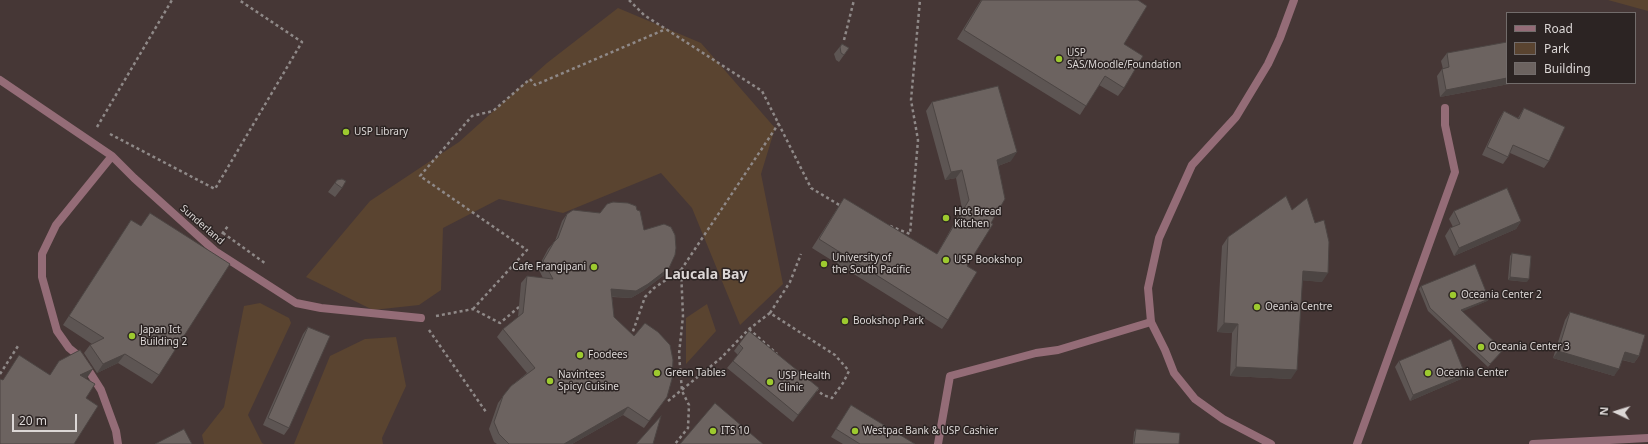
<!DOCTYPE html>
<html>
<head>
<meta charset="utf-8">
<style>
	body { margin:0 }
	#map { position:relative; width:1648px; height:444px; overflow:hidden; background:#362d2d; font-family:"Noto Sans",sans-serif }
	canvas { display:block }
	.legend { position:absolute; left:1506px; top:12px; width:130px; height:72px; box-sizing:border-box; background:#2c2423; border:1px solid #726c6b; margin:0; padding:5px 7px; list-style:none; font-size:12px; color:#dcd7d6 }
	.legend li { display:flex; align-items:center; gap:8px; height:20px }
	.legend b { width:20px; border:1px solid #726c6b }
	.north { position:absolute; left:1596px; top:392px; width:40px; height:40px; -webkit-text-stroke:3px #2c2423; paint-order:stroke; rotate:274deg; font-size:11px; font-weight:700; line-height:16px; text-align:center; color:#dcd7d6 }
	.north::after { content:''; display:block; margin:auto; width:14px; height:18px; background:#dcd7d6; clip-path:polygon(50% 0,100% 100%,50% 72%,0 100%) }
	.scale { position:absolute; left:12px; top:414px; width:65px; height:18px; box-sizing:border-box; border:2px solid #dcd7d6; border-top:0; padding-left:5px; font-size:12px; line-height:14px; white-space:nowrap; color:#dcd7d6; -webkit-text-stroke:3px #2c2423; paint-order:stroke }
</style>
</head>
<body>
<div id="map">
<canvas width="1648" height="444"></canvas>
<ul class="legend">
<li><b style="height:5px;background:#946c77"></b>Road</li>
<li><b style="height:11px;background:#5a4430"></b>Park</li>
<li><b style="height:11px;background:#6c6360"></b>Building</li>
</ul>
<div class="north">N</div>
<div class="scale">20 m</div>
</div>
<script>
const ctx = document.querySelector('canvas').getContext('2d');
ctx.lineJoin = 'round';
function fillPath(path, color) { ctx.fillStyle = color; ctx.fill(path, 'evenodd'); }
const shape = rows => new Path2D(rows.map(r => 'M' + r).join(''));
function strokePath(path, color, width, dash) { ctx.strokeStyle = color; ctx.lineWidth = width; ctx.lineCap = dash ? 'butt' : 'round'; ctx.setLineDash(dash || []); ctx.stroke(path); }
function label(font, color, halo, rows, align = 'center') {
  ctx.font = font + ' "Noto Sans",sans-serif'; ctx.lineWidth = 3; ctx.setLineDash([]); ctx.textBaseline = 'middle'; ctx.strokeStyle = halo; ctx.fillStyle = color; for (const [text, x, y, turn = 0] of rows) {
    ctx.save(); ctx.translate(x, y); ctx.rotate((+turn || 0) * Math.PI / 180); ctx.textAlign = isNaN(turn) ? turn : align; if (halo) ctx.strokeText(text, 0, 0); ctx.fillText(text, 0, 0); ctx.restore();
  }
}
fillPath(shape([
	[0,0,1648,0,1648,444,0,444],
	[1507,13,1635,13,1635,83,1507,83]
]), '#463736');
fillPath(shape([
	[1608,0,1648,0,1648,11],
	[618,8,701,43,775,128,761,174,783,284,740,325,692,208,661,173,563,213,499,199,443,228,441,290,419,305,373,310,306,277,370,201,459,142,547,63],
	[260,303,289,318,291,323,248,415,262,443,264,444,204,444,202,435,224,407,244,306],
	[707,304,716,331,686,364,686,318],
	[396,337,406,386,382,438,383,444,294,444,330,356,365,339]
]), '#5a4430');
strokePath(shape([
	[629,0,644,15,762,91,811,188,841,206],
	[844,40,854,0],
	[97,127,172,0],
	[110,134,215,189,302,42,239,0],
	[890,226,910,234,918,140,911,100,920,0],
	[223,233,266,264],
	[222,234,228,226],
	[681,270,779,123],
	[473,309,527,250,420,176,472,116,493,111,530,79,535,85,666,29],
	[770,313,790,282,801,254],
	[436,316,473,309,500,323,519,307],
	[749,329,777,354],
	[429,330,486,412],
	[631,337,645,297,654,288,681,270,683,316,679,354,682,391,689,405,688,428,675,444],
	[0,374,18,346],
	[668,401,721,358,749,329,770,313,835,355,849,371,843,383,832,398,823,395,815,388]
]), '#8f8988', 2.5, [3, 3]);
strokePath(shape([
	[0,80,112,156,134,178,215,251,296,303,321,308,421,318],
	[112,156,56,225,42,254,42,277,57,331,69,348,80,357,101,390,116,431,118,444],
	[1271,444,1223,419,1195,399,1174,373,1165,350,1151,322,1148,288,1159,238,1192,165,1236,117,1268,64,1280,38,1294,0],
	[1357,444,1455,172,1445,125,1445,108],
	[1533,444,1648,438]
]), '#946c77', 8);
strokePath(shape([
	[938,444,950,376,1036,353,1058,350,1151,322]
]), '#946c77', 8);
fillPath(shape([
	[981,0,1138,0,1124,44,1124,88,1118,96,1099,85,1080,115,957,39],
	[842,44,849,48,839,62,836,60,834,54],
	[1447,53,1509,84,1440,97,1437,76,1442,69,1443,69,1441,61],
	[932,102,1011,161,998,166,991,223,967,266,948,320,942,329,812,248,844,198,937,254,962,209,956,178,945,180,926,111],
	[1524,108,1549,161,1544,168,1510,153,1508,157,1503,164,1482,155,1499,119,1504,111,1518,118],
	[337,180,342,188,335,197,328,192],
	[1292,210,1322,282,1302,280,1291,379,1230,376,1232,333,1217,332,1222,246,1228,237],
	[1454,211,1521,221,1516,229,1454,256,1445,236,1450,228,1453,227,1449,219],
	[150,213,159,375,152,384,118,363,97,373,84,353,90,345,92,344,63,325,131,220,141,226],
	[567,214,644,230,664,275,643,291,631,298,612,297,614,317,667,397,644,428,623,415,572,444,497,444,494,442,489,429,498,403,511,386,527,373,497,337,503,329,518,317,521,283,527,276,543,278,538,268,548,249,555,241,562,221],
	[1512,253,1527,282,1508,280,1510,256],
	[1421,286,1489,299,1487,301,1462,311,1503,350,1488,367,1428,311,1419,289],
	[1570,312,1639,356,1634,363,1622,360,1614,376,1553,358,1565,320],
	[308,327,289,428,284,435,263,425,303,334],
	[739,344,819,388,793,422,727,368,738,355,734,351],
	[1399,361,1461,379,1410,401,1395,367],
	[851,405,915,444,843,444,831,437],
	[1136,429,1179,444,1133,444,1134,432]
]), '#5d5553');
fillPath(shape([
	[1507,78,1507,83,1510,83,1509,84,1440,97,1446,90],
	[1017,152,1011,161,990,169,997,160],
	[962,170,956,178,945,180,951,172],
	[1521,221,1516,229,1454,256,1459,248],
	[669,268,664,275,643,291,631,298,606,296,611,289],
	[1303,271,1328,273,1322,282,1297,280],
	[1510,277,1529,279,1527,282,1508,280],
	[1489,299,1487,301,1459,313,1461,310],
	[1224,323,1238,324,1232,333,1217,332],
	[1558,351,1619,369,1614,376,1553,358],
	[1625,352,1639,356,1634,363,1620,359],
	[125,354,118,363,97,373,103,364],
	[1236,367,1297,370,1291,379,1230,376],
	[93,369,87,378,74,383,80,375],
	[1465,374,1461,379,1410,401,1413,395],
	[819,388,814,396,793,422,798,415],
	[628,407,623,415,572,444,564,444]
]), '#4c4543');
const building = shape([
	[982,0,1138,0,1147,6,1124,44,1143,56,1124,88,1105,76,1086,106,964,30,982,0],
	[1507,42,1507,78,1446,90,1442,69,1449,67,1447,53,1507,42],
	[842,44,849,48,844,55,841,53,840,47,842,44],
	[998,86,1017,152,997,160,1005,199,991,223,993,224,967,266,977,272,948,320,819,239,844,198,937,254,969,200,962,170,951,172,932,102,998,86],
	[1524,108,1565,127,1549,161,1513,145,1508,157,1487,147,1504,111,1519,119,1524,108],
	[342,179,346,181,342,188,335,183,337,180,342,179],
	[1507,188,1521,221,1459,248,1450,228,1460,224,1454,211,1507,188],
	[1286,196,1292,210,1307,198,1315,223,1324,220,1329,242,1328,273,1303,271,1297,370,1236,367,1238,324,1224,323,1228,237,1286,196],
	[613,202,628,203,636,206,637,210,640,211,644,230,664,224,671,227,675,235,676,248,675,255,669,268,648,284,636,291,611,289,614,317,634,336,645,323,658,332,670,345,673,360,672,379,667,397,649,421,628,407,564,444,509,444,499,434,494,422,503,396,511,386,535,368,503,329,523,313,527,276,553,279,543,261,554,242,558,238,567,214,573,210,600,213,607,204,613,202],
	[150,213,230,264,159,375,125,354,103,364,90,345,104,338,69,316,131,220,141,226,150,213],
	[1512,253,1531,256,1529,279,1510,277,1512,253],
	[1475,264,1489,299,1461,310,1503,350,1490,364,1430,308,1421,286,1475,264],
	[1570,312,1645,335,1639,356,1625,352,1619,369,1558,351,1570,312],
	[308,327,330,336,289,428,268,418,308,327],
	[749,331,819,388,798,415,733,361,743,348,739,344,749,331],
	[1451,339,1465,374,1413,395,1399,361,1451,339],
	[80,350,93,369,80,375,95,384,86,398,98,406,74,444,0,444,0,379,3,380,19,355,50,375,59,361,80,350],
	[715,403,763,444,680,444,715,403],
	[851,405,915,444,860,444,836,429,851,405],
	[661,416,653,444,636,444,661,416],
	[184,429,192,444,155,444,184,429],
	[1136,429,1180,433,1179,444,1134,444,1136,429]
]);
fillPath(building, '#6c6360');
strokePath(building, '#4c4543', 1);
for (const [x, y, r, color] of [
	[1059,59,4,"#9dca2f"],
	[346,132,4,"#9dca2f"],
	[946,218,4,"#9dca2f"],
	[946,260,4,"#9dca2f"],
	[824,264,4,"#9dca2f"],
	[594,267,4,"#9dca2f"],
	[1453,295,4,"#9dca2f"],
	[1257,307,4,"#9dca2f"],
	[845,321,4,"#9dca2f"],
	[132,336,4,"#9dca2f"],
	[1481,347,4,"#9dca2f"],
	[580,355,4,"#9dca2f"],
	[657,373,4,"#9dca2f"],
	[1428,373,4,"#9dca2f"],
	[550,381,4,"#9dca2f"],
	[770,382,4,"#9dca2f"],
	[713,431,4,"#9dca2f"],
	[855,431,4,"#9dca2f"]
]) { const dot = new Path2D(); dot.arc(x, y, r, 0, 2 * Math.PI); ctx.fillStyle = color; ctx.fill(dot); strokePath(dot, '#2c2423', 1.5); }
label('10px', '#dcd7d6', '#2c2423', [
	["USP",1067,53],
	["SAS/Moodle/Foundation",1067,65],
	["USP Library",354,132],
	["Hot Bread",954,212],
	["Kitchen",954,224],
	["University of",832,258],
	["the South Pacific",832,270],
	["USP Bookshop",954,260],
	["Cafe Frangipani",586,267,"right"],
	["Oceania Center 2",1461,295],
	["Oeania Centre",1265,307],
	["Bookshop Park",853,321],
	["Japan Ict",140,330],
	["Building 2",140,342],
	["Oceania Center 3",1489,347],
	["Foodees",588,355],
	["Green Tables",665,373],
	["Oceania Center",1436,373],
	["Navintees",558,375],
	["Spicy Cuisine",558,387],
	["USP Health",778,376],
	["Clinic",778,388],
	["ITS 10",721,431],
	["Westpac Bank & USP Cashier",863,431]
], 'left');
label('10px', '#dcd7d6', '#2c2423', [
	["Sunderland",202,225,41]
]);
label('bold 14px', '#dcd7d6', '#2c2423', [
	["Laucala Bay",706,275]
]);
</script>
</body>
</html>
